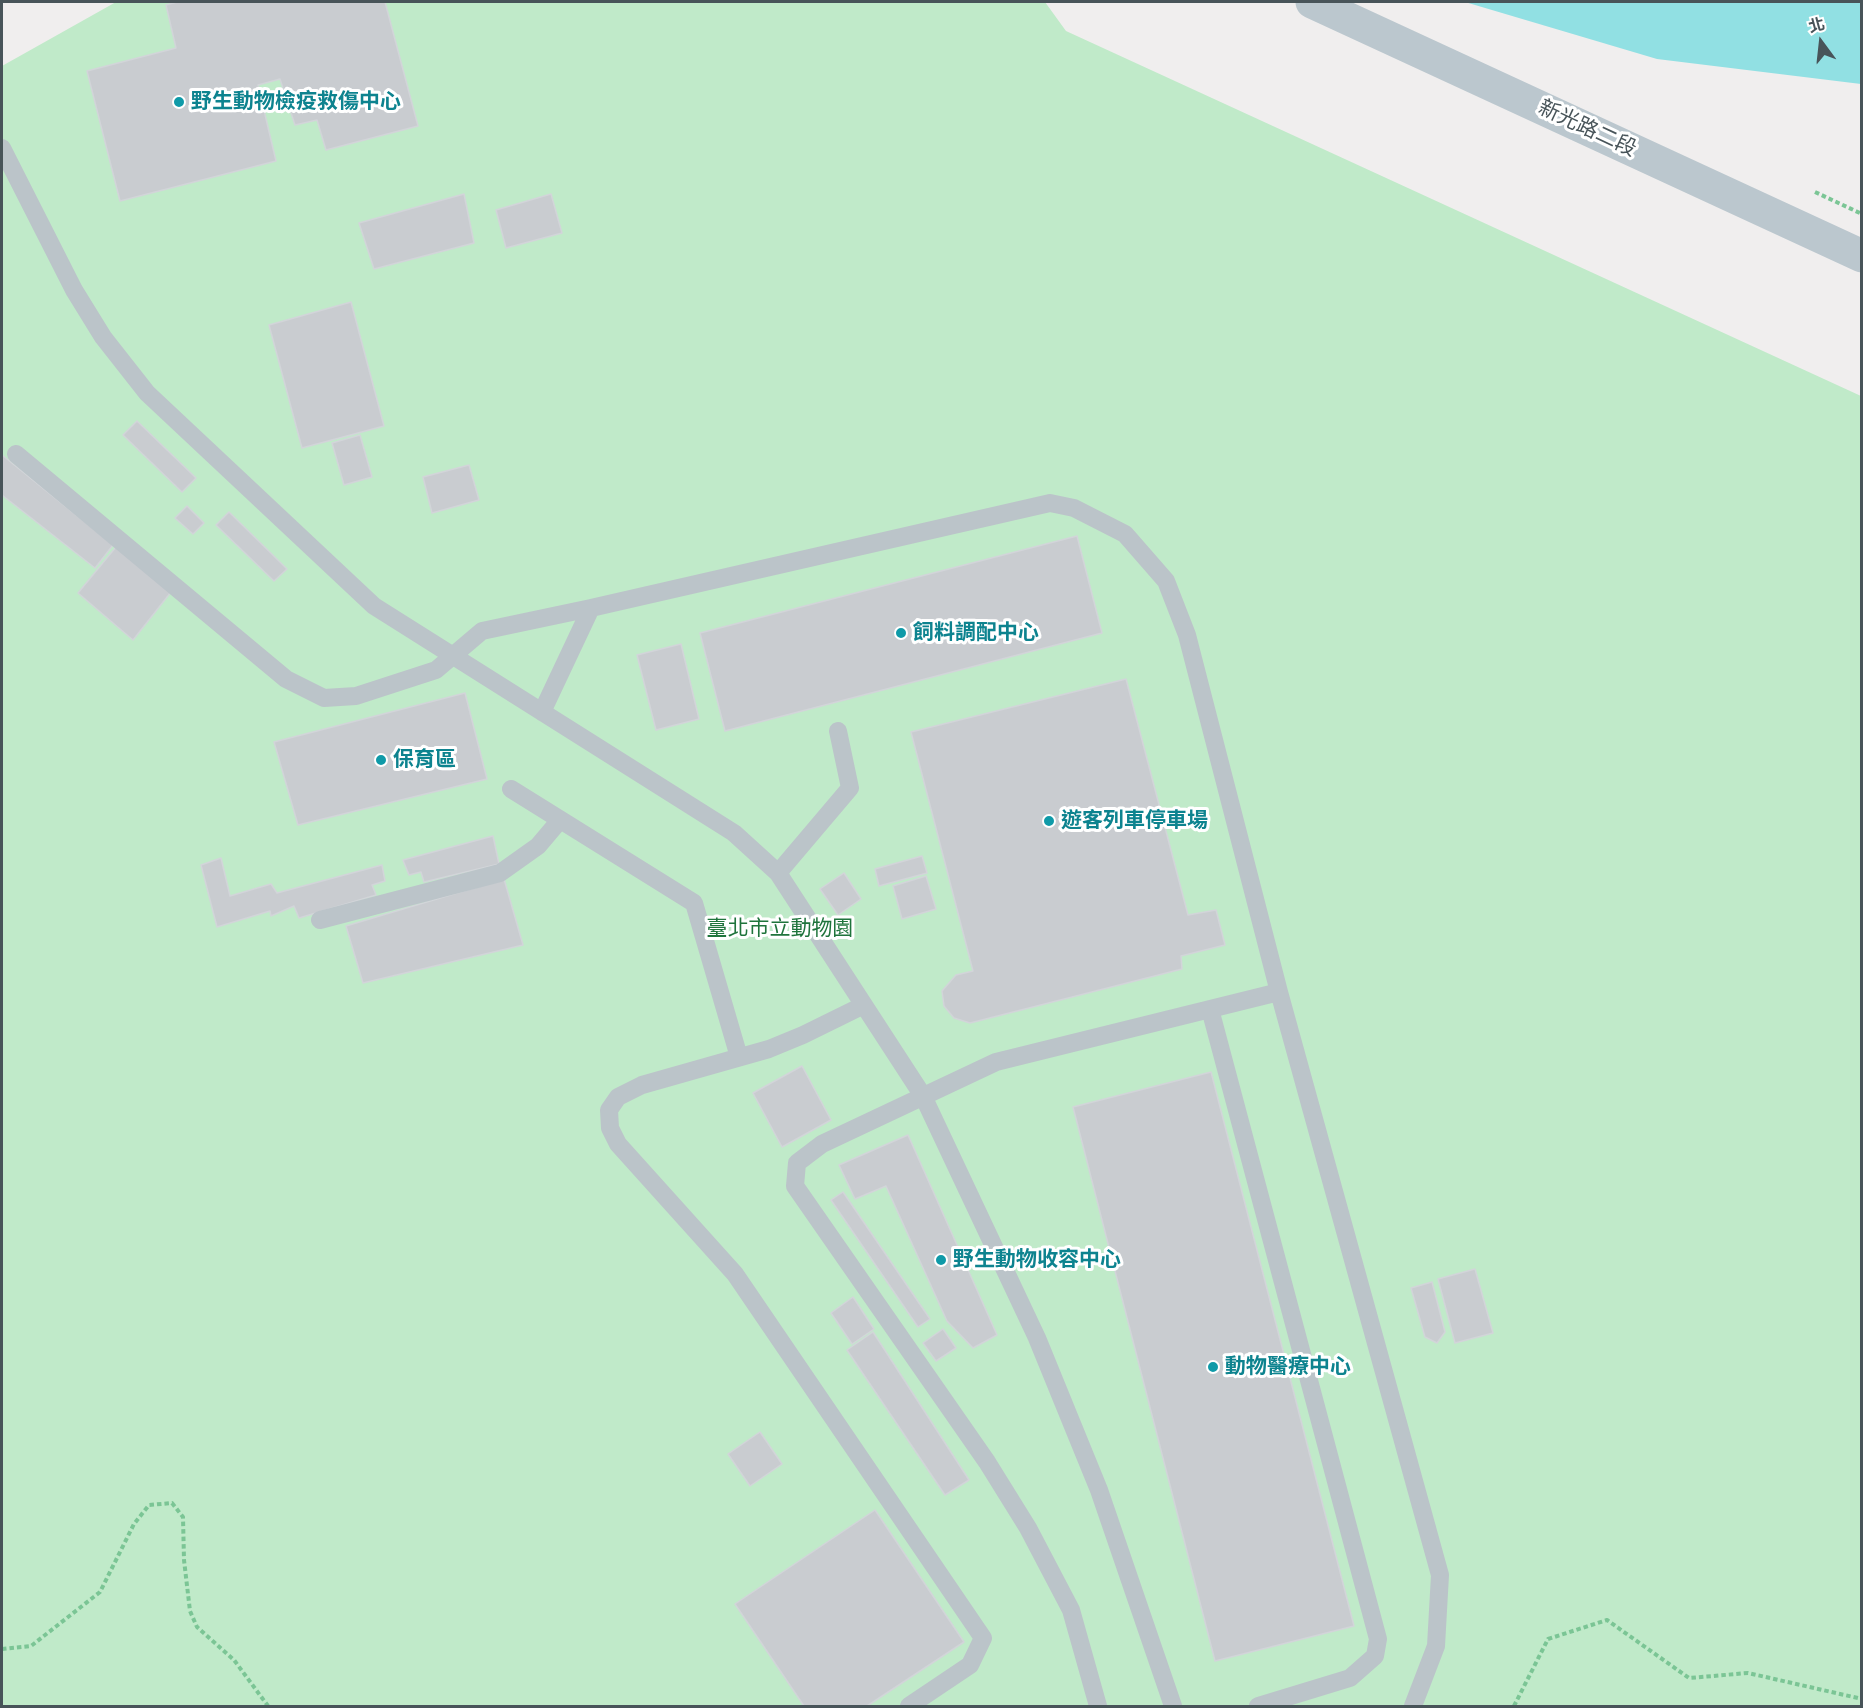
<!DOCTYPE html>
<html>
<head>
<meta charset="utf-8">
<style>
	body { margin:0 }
	#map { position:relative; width:1863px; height:1708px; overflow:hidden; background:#f0eeee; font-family:"Archivo Narrow","Noto Sans TC",sans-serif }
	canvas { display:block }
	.frame { position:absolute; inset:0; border:3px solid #485459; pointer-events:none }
	.north { position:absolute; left:1791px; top:12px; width:60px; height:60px; -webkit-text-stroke:4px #fff; paint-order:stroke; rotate:345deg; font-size:16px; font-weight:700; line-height:24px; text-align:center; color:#485459 }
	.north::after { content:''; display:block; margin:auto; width:21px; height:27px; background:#485459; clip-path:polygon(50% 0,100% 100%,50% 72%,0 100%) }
</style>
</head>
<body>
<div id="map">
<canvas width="1863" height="1708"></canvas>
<div class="frame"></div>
<div class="north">北</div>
</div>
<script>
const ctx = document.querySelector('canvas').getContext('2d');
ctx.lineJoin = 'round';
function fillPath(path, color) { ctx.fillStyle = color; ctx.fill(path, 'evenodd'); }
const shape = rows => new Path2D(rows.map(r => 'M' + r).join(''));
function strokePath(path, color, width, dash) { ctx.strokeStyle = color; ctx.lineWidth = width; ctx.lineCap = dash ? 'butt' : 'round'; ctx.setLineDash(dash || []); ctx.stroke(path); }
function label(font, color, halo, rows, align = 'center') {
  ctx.font = font + ' "Archivo Narrow","Noto Sans TC",sans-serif'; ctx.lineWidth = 6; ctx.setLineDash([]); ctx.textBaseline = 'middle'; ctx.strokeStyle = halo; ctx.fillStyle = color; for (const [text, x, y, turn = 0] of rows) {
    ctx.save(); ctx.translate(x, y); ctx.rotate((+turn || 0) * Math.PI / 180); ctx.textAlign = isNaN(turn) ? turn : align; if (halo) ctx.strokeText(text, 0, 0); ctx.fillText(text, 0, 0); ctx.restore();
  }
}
fillPath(shape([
	[116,2,1045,2,1066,31,1861,396,1861,1706,2,1706,2,66]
]), '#c0eac9');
fillPath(shape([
	[1465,2,1861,2,1861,84,1657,59]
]), '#91e0e3');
const building = shape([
	[177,2,385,2,418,126,326,150,317,120,295,125,280,79,258,85,276,161,120,201,87,71,176,48,166,5,177,2],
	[464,194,474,243,374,269,359,223,464,194],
	[551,194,562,233,506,248,496,210,551,194],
	[351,302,384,426,302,448,269,325,351,302],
	[137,421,196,478,182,492,123,435,137,421],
	[360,435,372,477,344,485,332,443,360,435],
	[2,455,113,545,95,568,2,495,2,455],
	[469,465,479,500,432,513,423,477,469,465],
	[187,506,204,523,193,534,175,518,187,506],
	[229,512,287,569,274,581,216,525,229,512],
	[1077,536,1102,633,725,731,700,633,1077,536],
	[116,547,171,592,133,640,78,593,116,547],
	[681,644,699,719,656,730,637,655,681,644],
	[1126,679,1188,915,1216,910,1225,945,1181,956,1182,969,970,1023,954,1018,944,1006,942,991,956,975,973,971,911,732,1126,679],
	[465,693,487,779,298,825,274,742,465,693],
	[493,836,499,864,424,882,421,872,409,875,403,860,493,836],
	[922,856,927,873,879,886,875,869,922,856],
	[221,858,230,896,271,884,277,893,382,865,385,881,372,885,376,895,299,918,294,906,271,916,270,911,217,927,201,865,221,858],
	[844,873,861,899,838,915,820,889,844,873],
	[926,876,936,909,902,919,893,886,926,876],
	[504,879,523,945,363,983,346,926,504,879],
	[802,1066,831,1120,782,1147,753,1093,802,1066],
	[1211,1072,1354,1626,1215,1661,1073,1107,1211,1072],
	[908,1135,997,1335,973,1348,947,1321,886,1186,855,1199,839,1165,908,1135],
	[843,1192,930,1319,918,1327,831,1200,843,1192],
	[1475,1269,1493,1333,1455,1343,1438,1279,1475,1269],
	[1432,1282,1445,1332,1437,1343,1425,1337,1411,1288,1432,1282],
	[853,1297,874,1329,852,1344,831,1313,853,1297],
	[943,1329,956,1348,936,1361,923,1343,943,1329],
	[873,1332,969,1480,945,1495,847,1350,873,1332],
	[760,1432,782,1464,750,1486,728,1454,760,1432],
	[875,1510,964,1642,867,1706,804,1706,735,1604,875,1510]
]);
fillPath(building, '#c9ccd0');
strokePath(building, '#d2d5d9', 1.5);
strokePath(shape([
	[1815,192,1862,214],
	[2,1649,31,1646,100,1592,134,1524,149,1505,172,1503,183,1517,184,1560,190,1611,197,1627,234,1660,268,1706],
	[1514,1706,1548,1639,1607,1620,1689,1678,1748,1673,1862,1699]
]), '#7bc595', 4, [4.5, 3]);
strokePath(shape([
	[2,148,74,290,103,337,147,393,374,606,734,833,778,873,923,1096,1037,1338,1099,1490,1173,1706],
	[16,454,286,679,324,698,356,696,436,670,482,631,591,608],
	[542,712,591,608,1050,503,1074,508,1125,534,1166,581,1187,635,1279,992,1440,1575,1436,1646,1413,1706],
	[511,789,694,903,739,1057],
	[778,873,850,788,838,731],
	[320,920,500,873,538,846,560,820],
	[864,1005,803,1035,769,1049,642,1085,618,1097,609,1110,610,1128,618,1144,735,1274,983,1638,970,1665,909,1706],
	[1210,1009,1378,1639,1375,1656,1350,1678,1258,1706],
	[1098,1706,1071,1610,1028,1528,987,1462,795,1186,797,1163,822,1144,996,1062,1279,992]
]), '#bbc4c9', 18);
strokePath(shape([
	[1312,2,1862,256]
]), '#bbc7ce', 33);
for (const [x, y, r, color] of [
	[179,102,6,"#0f9aa8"],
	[901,633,6,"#0f9aa8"],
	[381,760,6,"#0f9aa8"],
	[1049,821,6,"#0f9aa8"],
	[941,1260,6,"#0f9aa8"],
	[1213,1367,6,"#0f9aa8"]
]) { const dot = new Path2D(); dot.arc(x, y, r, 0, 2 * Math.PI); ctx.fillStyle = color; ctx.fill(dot); strokePath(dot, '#fff', 2); }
label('bold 21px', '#0d838f', '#fff', [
	["野生動物檢疫救傷中心",191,102],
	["飼料調配中心",913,633],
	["保育區",393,760],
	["遊客列車停車場",1061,821],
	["野生動物收容中心",953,1260],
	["動物醫療中心",1225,1367]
], 'left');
label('21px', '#485459', '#fff', [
	["新光路二段",1587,129,25]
]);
label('21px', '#1f743c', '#fff', [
	["臺北市立動物園",780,929]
]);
</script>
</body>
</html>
